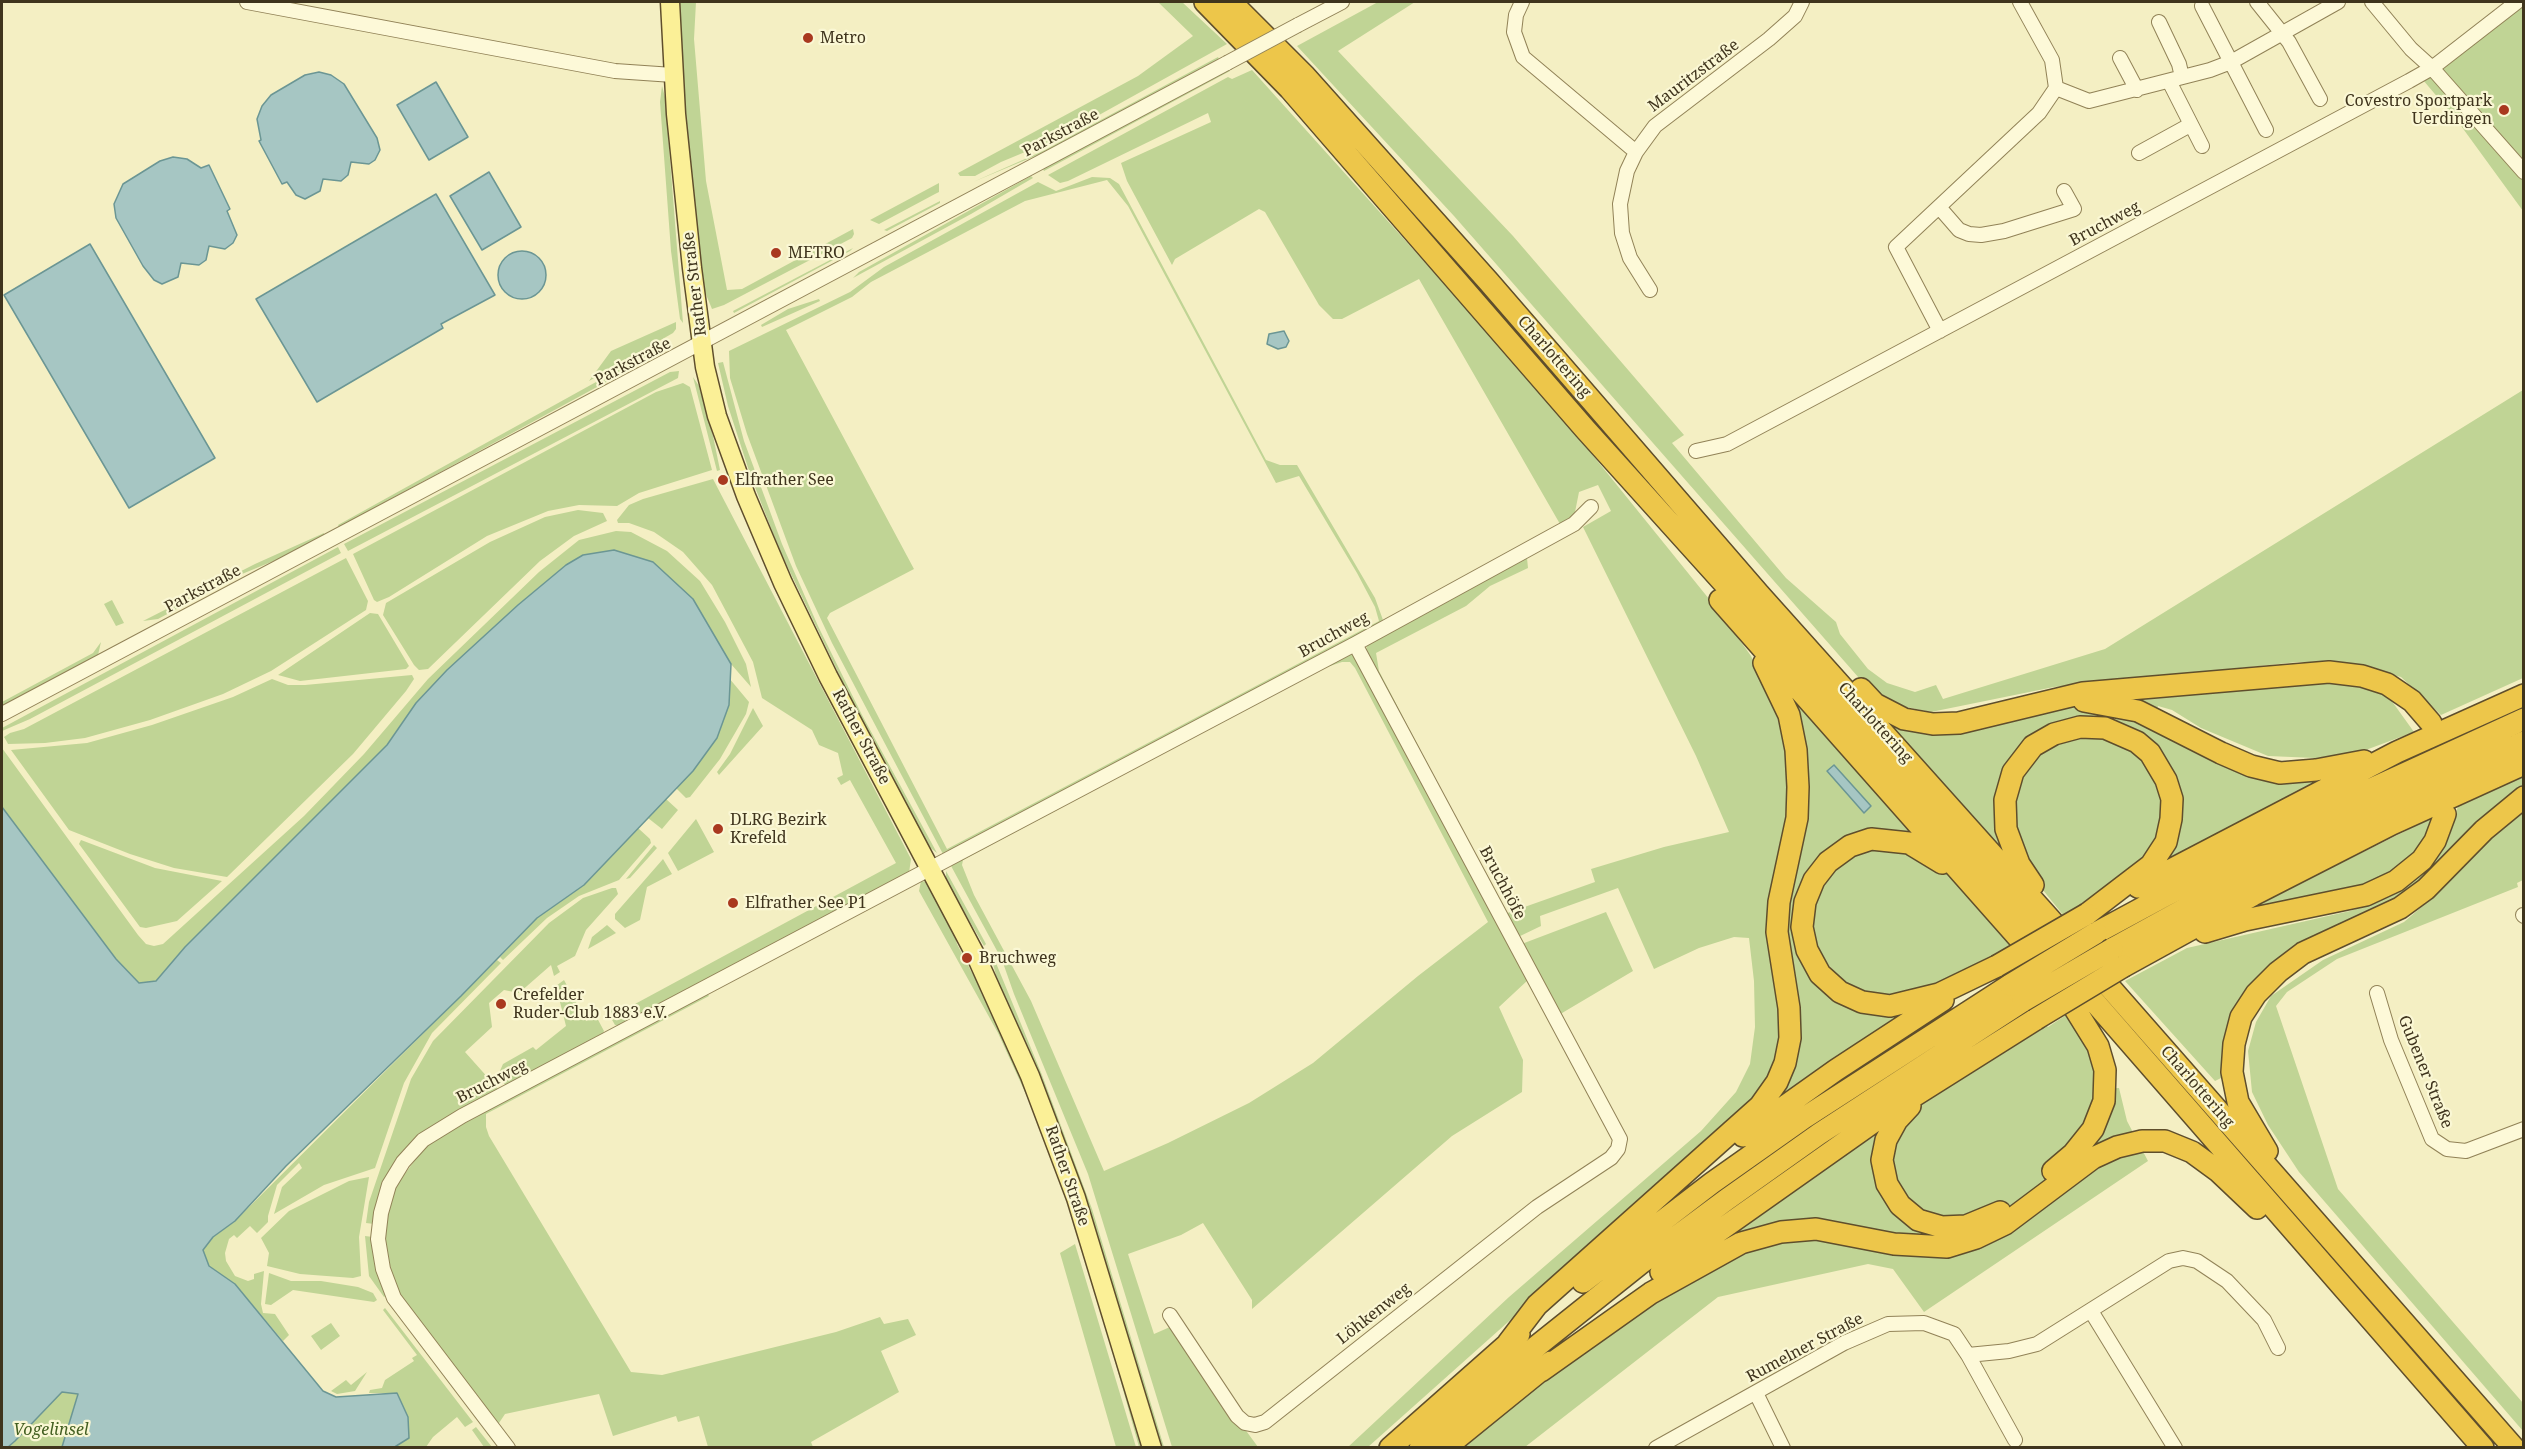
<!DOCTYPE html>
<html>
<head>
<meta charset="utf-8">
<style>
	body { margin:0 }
	#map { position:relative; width:2525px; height:1449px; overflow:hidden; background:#f4efc3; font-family:"Noto Serif",serif }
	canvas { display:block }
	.frame { position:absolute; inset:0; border:3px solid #3f341d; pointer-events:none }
</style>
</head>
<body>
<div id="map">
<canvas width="2525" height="1449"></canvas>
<div class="frame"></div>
</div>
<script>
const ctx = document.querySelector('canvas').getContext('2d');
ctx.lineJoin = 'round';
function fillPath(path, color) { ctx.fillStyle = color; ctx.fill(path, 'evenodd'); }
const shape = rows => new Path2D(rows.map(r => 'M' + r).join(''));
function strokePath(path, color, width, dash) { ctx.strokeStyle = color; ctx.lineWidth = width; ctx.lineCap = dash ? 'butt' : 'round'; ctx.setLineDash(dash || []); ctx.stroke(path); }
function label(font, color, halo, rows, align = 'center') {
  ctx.font = font + ' "Noto Serif",serif'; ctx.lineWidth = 4.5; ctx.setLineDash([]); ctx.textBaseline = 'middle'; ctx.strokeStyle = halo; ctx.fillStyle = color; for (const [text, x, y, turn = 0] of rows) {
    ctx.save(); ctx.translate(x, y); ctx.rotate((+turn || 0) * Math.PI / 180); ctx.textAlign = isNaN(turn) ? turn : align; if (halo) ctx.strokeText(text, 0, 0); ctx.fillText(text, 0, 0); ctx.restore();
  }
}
fillPath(shape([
	[679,2,696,2,694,39,706,181,727,290,742,289,853,229,854,234,852,238,724,305,712,309,705,292,687,154],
	[1158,2,1182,2,1227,44,1054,140,1001,162,975,176,960,176,958,173,1138,76,1193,36],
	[1378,2,1415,2,1338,51,1513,236,1684,435,1672,443,1786,578,1836,622,1840,634,1868,669,1887,683,1915,692,1936,685,1943,699,2105,649,2523,390,2523,678,2441,715,2401,677,2345,664,2298,662,2054,687,1931,712,1906,707,1887,698,1859,678,1454,216,1297,46],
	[2523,6,2523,211,2456,119,2423,80],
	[1218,57,1219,59,1047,151,973,182,1043,151],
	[1229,69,1230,71,1044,171,1043,169],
	[1252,70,1439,278,1591,453,1722,615,1751,656,1768,692,1780,720,1789,777,1783,841,1769,910,1767,938,1778,1003,1780,1033,1776,1060,1766,1082,1749,1107,1368,1447,1348,1447,1509,1297,1701,1131,1736,1092,1750,1064,1755,1027,1754,981,1749,938,1734,937,1699,948,1654,969,1618,888,1540,916,1541,926,1516,938,1502,915,1595,882,1591,869,1664,847,1729,832,1696,756,1583,527,1611,511,1598,485,1579,492,1574,517,1560,524,1419,279,1342,319,1333,319,1319,305,1265,212,1259,209,1175,259,1172,265,1127,181,1121,163,1211,122,1208,113,1068,181,1060,183,1048,175,1228,77,1232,79],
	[662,86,665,97,683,323,680,319,671,251,660,102],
	[1031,176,1033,178,971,214,853,278,859,272],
	[1092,177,1110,178,1119,184,1266,460,1280,465,1297,465,1375,598,1383,620,1380,625,943,854,832,643,796,566,747,434,730,378,729,351,850,292,884,267,1038,182,1056,191],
	[1107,180,1128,206,1276,483,1299,476,1357,573,1375,607,1379,621,947,849,827,618,830,613,914,569,786,330,852,297,871,282,1025,201],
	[939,183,939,192,935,194,879,224,870,220],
	[940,201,940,203,887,231,884,230],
	[853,248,850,251,734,313,733,311],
	[819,299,820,301,762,327,761,325,788,309],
	[676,322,676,329,673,333,589,381,611,351],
	[661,346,667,349,339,527,338,525],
	[723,362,744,441,782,544,818,626,862,715,937,853,928,846,857,712,780,551,751,477,728,406,718,363],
	[679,371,678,378,348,551,344,544,670,372],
	[693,377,699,386,713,436,720,470,717,471],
	[683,383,690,387,712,470,639,493,617,506,579,505,548,511,487,536,389,597,377,602,374,600,353,554,656,392],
	[713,479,911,859,909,873,623,1026,615,1025,607,1011,618,1005,622,1011,896,863,850,780,841,785,837,778,843,775,838,753,819,745,812,730,762,698,753,662,712,585,683,552,654,532,629,523,618,523,617,520,629,505,643,499],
	[578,510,603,513,607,521,574,536,540,561,428,669,419,670,414,665,383,615,386,603,490,542,545,517],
	[616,531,631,532,667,551,700,581,725,622,746,664,751,687,731,664,693,599,583,555,566,565,518,605,416,703,387,745,185,947,156,981,139,983,116,959,2,807,2,748,138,935,146,944,154,946,163,944,304,816,364,754,428,679,539,572,579,540],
	[324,533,324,536,288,555,242,574,158,619,143,621,255,564],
	[338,547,341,553,30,719,2,731,2,728],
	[346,558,368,601,366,610,271,671,223,694,150,720,85,738,45,743,8,744,7,742,4,737,10,733,24,729],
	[1527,558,1528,568,1490,586,1466,606,1376,653,1379,671,1493,889,1368,661,1366,651,1367,644,1382,632],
	[112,600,124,623,116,626,104,604],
	[370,613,378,614,409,666,406,669,300,681,278,675],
	[101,642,98,655,93,659,2,709,2,702,93,653],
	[1348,651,1358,655,1528,980,1499,1007,1523,1060,1522,1092,1452,1136,1252,1309,1252,1300,1203,1223,1181,1235,1128,1254,1154,1334,1170,1327,1258,1447,1172,1447,1088,1174,1014,994,1002,960,950,864],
	[1342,662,1350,662,1355,668,1488,922,1418,976,1313,1063,1249,1103,1168,1143,1104,1171,1031,1001,974,895,962,865,963,860,1321,669],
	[412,675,414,679,406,691,353,754,227,877,174,868,130,854,69,830,11,750,87,743,152,725,233,697,272,679,288,685,305,685],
	[2326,676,2386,693,2414,732,2355,754,2315,758,2268,756,2201,728,2172,710,2158,706,2153,720,2211,751,2331,776,2156,868,2165,849,2160,761,2075,724,2008,776,2017,869,1872,706,1895,719,2055,708],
	[729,678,749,702,746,714,720,759,690,797,686,798,676,788,717,738,729,705],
	[1785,687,1917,838,1859,839,1801,906,1824,982,1918,1005,1768,1108,1781,1087,1785,947,1790,874],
	[753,708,763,726,719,775,717,772,730,754],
	[2086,733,2138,749,2159,778,2164,823,2144,865,2068,921,2034,879,2010,811,2016,780,2042,746],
	[2523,777,2523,788,2427,882,2231,1014,2223,1042,2221,1078,2215,1081,2125,981,2187,948,2350,911,2386,898,2409,885,2434,860,2449,837,2458,806],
	[666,799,678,810,662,829,648,818],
	[2523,810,2523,880,2517,883,2518,887,2337,959,2287,992,2276,1006,2338,1189,2523,1403,2523,1431,2299,1172,2268,1125,2252,1092,2248,1051,2256,1022,2271,996,2323,960,2404,922,2425,904,2502,826],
	[2440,814,2427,845,2383,885,2225,920],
	[696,819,714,852,678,871,668,853],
	[638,828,650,839,651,843,619,880,579,896,547,918,503,960,500,957,537,918,584,885],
	[81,840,155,868,222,881,177,921,146,928,140,927,79,844],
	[654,845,657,848,630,878,626,879],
	[1885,847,1924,857,1951,875,2015,944,1937,986,1888,996,1873,995,1843,982,1819,954,1811,925,1812,910,1824,881,1846,859,1872,848],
	[663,859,672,874,647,887,640,920,625,928,615,919,615,914],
	[946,871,986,944,984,946,946,881],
	[921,881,927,882,951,919,957,944,971,971,992,1002,1040,1125,998,1033,919,891],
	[612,888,616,888,618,894,586,930,575,956,557,966,560,972,554,976,551,965,519,993,504,990,489,1003,492,1027,465,1052,499,1090,420,1134,374,1224,366,1223,369,1202,411,1079,433,1041,549,923,583,898],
	[1606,912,1633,971,1557,1016,1519,945],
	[607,925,616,933,588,949,592,937],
	[497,960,501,963,432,1033,404,1083,375,1168,324,1185,274,1214,282,1187,302,1168,299,1163,277,1185,268,1216,268,1222,257,1233,250,1226,237,1238,234,1235,229,1239,225,1253,226,1261,235,1276,248,1281,254,1279,254,1274,264,1271,261,1304,263,1313,275,1314,289,1335,283,1341,235,1284,209,1266,203,1250,213,1237,235,1221],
	[996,963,1042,1075,1092,1209,1164,1447,1161,1447,1081,1186,1059,1124,997,979,993,964],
	[564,980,586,1021,596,1016,604,1031,600,1039,506,1087,499,1073,503,1064,533,1047,536,1050,566,1026,556,986],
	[707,993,709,996,486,1114,486,1127,489,1136,631,1372,662,1375,836,1332,880,1317,884,1324,908,1319,916,1335,881,1351,899,1392,811,1442,813,1447,708,1447,699,1416,678,1422,676,1416,613,1436,599,1394,505,1414,497,1426,397,1293,385,1246,386,1220,395,1187,427,1144,464,1121],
	[2069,1013,2080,1027,2095,1064,2096,1089,2119,1088,2127,1121,2148,1161,1924,1312,1893,1269,1868,1264,1718,1297,1525,1447,1458,1448,1780,1194,1909,1115,1924,1101,2045,1024,2048,1027],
	[369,1177,359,1237,361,1276,353,1278,300,1274,267,1266,269,1253,261,1238,289,1211,349,1181],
	[1075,1220,1146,1447,1139,1447,1105,1325,1073,1223],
	[365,1236,373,1237,389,1293,384,1297,369,1276],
	[1075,1244,1136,1447,1116,1447,1060,1253],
	[269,1273,291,1281,321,1281,358,1287,373,1293,377,1300,374,1302,293,1290,271,1305,265,1304],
	[385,1308,473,1422,465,1427,457,1417,433,1437,426,1447,393,1447,409,1438,408,1417,397,1393,369,1393,370,1390,382,1388,385,1380,414,1361,412,1358,417,1355,383,1310],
	[331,1323,340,1336,321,1350,311,1336],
	[367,1372,355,1391,337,1394,331,1391,346,1380,351,1385],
	[62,1392,78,1393,62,1447,8,1448],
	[476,1427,492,1447,484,1447,472,1430]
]), '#c0d495');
const water = shape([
	[319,72,331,75,344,84,377,138,380,150,375,160,369,164,351,162,348,175,341,181,323,179,320,191,305,199,296,195,287,182,282,184,259,141,261,140,257,119,262,106,271,95,305,75,319,72],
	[436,82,468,137,429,160,397,105,436,82],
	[173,157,187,159,201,168,209,165,230,209,227,211,237,235,233,243,225,249,209,246,206,260,199,265,181,263,178,277,162,284,154,280,143,266,116,218,114,204,123,184,160,161,173,157],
	[489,172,521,227,482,250,450,196,489,172],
	[436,194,495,295,441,324,443,328,317,402,256,299,436,194],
	[90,244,215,458,129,508,4,295,90,244],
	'498 275a24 24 0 1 1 48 0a24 24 0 1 1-48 0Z',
	[1284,331,1289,341,1286,347,1278,349,1267,344,1269,334,1284,331],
	[614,550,653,562,693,599,731,664,729,705,717,738,693,771,584,885,537,918,461,996,286,1166,235,1221,213,1237,203,1250,209,1266,235,1284,323,1391,336,1397,397,1393,408,1417,409,1438,393,1448,62,1447,78,1394,62,1392,15,1441,8,1447,2,1447,2,807,116,959,139,983,156,981,185,947,387,745,416,703,447,670,518,605,566,565,583,555,614,550],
	[1834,765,1871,806,1864,813,1827,771,1834,765]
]);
fillPath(water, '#a6c6c3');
strokePath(water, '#6b9694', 1.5);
const minor = shape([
	[247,2,615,71,673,75],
	[1522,2,1516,15,1514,32,1523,57,1636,152],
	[2020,2,2052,60,2056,88],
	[2257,2,2289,42,2320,99],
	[2372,2,2411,49,2432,68,2524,172],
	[2202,6,2266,130],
	[2159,22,2179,64,2182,77],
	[1298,25,1342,2],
	[2120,58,2137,90],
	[2169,81,2202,146],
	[2056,88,2089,101,2210,70,2231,62,2338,2],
	[2139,153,2190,125],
	[1939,207,1959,230,1969,234,1981,235,2004,231,2074,209,2064,191],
	[1650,290,1630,258,1622,233,1620,204,1627,171,1636,152,1655,126,1769,39,1795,16,1802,2],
	[1940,331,1896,247,2039,113,2056,88],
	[1696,451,1727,444,2409,81,2432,68,2517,2],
	[2,714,1227,63],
	[2523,915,2524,916],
	[2377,993,2391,1040,2432,1139,2447,1149,2466,1151,2524,1129],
	[2091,1311,2175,1448],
	[1170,1315,1237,1416,1245,1423,1255,1425,1265,1422,1537,1207,1611,1158,1618,1149,1620,1139,1355,644],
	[1968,1355,2015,1440],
	[1756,1393,1783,1448],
	[508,1448,394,1298,383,1269,378,1239,381,1213,389,1185,403,1162,423,1140,462,1116,1355,644,1574,524,1591,507],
	[1656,1448,1844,1343,1888,1324,1924,1323,1954,1334,1968,1355,2009,1351,2037,1344,2169,1261,2183,1258,2197,1261,2227,1281,2264,1320,2278,1348]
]);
const major = shape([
	[670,2,676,114,692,268,705,367,717,416,746,496,783,583,828,676,976,956,1030,1076,1076,1198,1152,1448]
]);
const highway = shape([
	[1205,2,1290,89,1585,429,1896,774,2483,1448],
	[1231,2,1305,76,1489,282,1759,594,2049,918,2514,1448],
	[1720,600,2055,979],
	[1861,689,1875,704,1904,719,1933,724,1959,723,2083,693,2329,672,2362,676,2387,684,2412,701,2431,723],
	[2084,701,2138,711,2221,753,2251,766,2280,773,2316,770,2364,761],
	[1942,863,1909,843,1871,839,1850,846,1828,862,1814,880,1805,902,1802,927,1807,950,1820,974,1840,992,1862,1002,1890,1006,1939,994,1997,966],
	[2033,885,2019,864,2006,829,2005,800,2013,772,2033,746,2054,734,2080,727,2105,728,2137,742,2150,753,2166,780,2172,799,2171,819,2166,842,2151,865,2087,914],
	[2138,887,2397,752,2524,695],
	[2205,932,2245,920,2366,895,2396,881,2422,860,2435,841,2445,814],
	[2096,933,2233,859,2369,790,2524,719],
	[2112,949,2243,877,2379,808,2524,742],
	[2124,966,2253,895,2392,824,2524,764],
	[1910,1106,1897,1120,1886,1140,1882,1160,1887,1184,1900,1205,1918,1220,1942,1227,1966,1226,2000,1212],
	[1743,1136,1836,1070,1943,1000],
	[2267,1151,2238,1102,2232,1072,2234,1044,2241,1017,2256,994,2278,972,2303,953,2400,908,2426,889,2484,830,2524,797],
	[2053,1171,2073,1154,2093,1129,2104,1101,2105,1070,2098,1046,2062,988],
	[1661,1272,1882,1116,2036,1019],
	[1583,1282,1712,1183,1804,1118,2010,985],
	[1508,1343,1537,1305,1760,1106,1777,1082,1785,1063,1790,1038,1789,1008,1777,932,1779,902,1797,818,1798,787,1796,750,1789,715,1764,663],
	[1541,1371,1651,1293,1741,1243,1781,1232,1816,1229,1894,1244,1947,1247,1976,1238,2005,1224,2093,1158,2117,1147,2142,1141,2165,1141,2192,1152,2218,1171,2257,1208],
	[1390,1448,1519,1334],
	[1420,1448,1537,1346,1641,1263,1726,1200,1819,1134,2023,1001],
	[1445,1448,1551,1362]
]);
strokePath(minor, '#918257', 16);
strokePath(major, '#5f4e2c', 21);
strokePath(highway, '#5f4e2c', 24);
strokePath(minor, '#fdf9d8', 14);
strokePath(major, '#fbf097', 18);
strokePath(highway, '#edc64a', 21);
const minorBridge = shape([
	[1227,63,1298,25]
]);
const highwayBridge = shape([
	[1997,966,2087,914],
	[2010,985,2096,933],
	[2023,1001,2112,949],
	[2036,1019,2124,966]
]);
strokePath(minorBridge, '#918257', 16, []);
strokePath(highwayBridge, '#5f4e2c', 24, []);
strokePath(minorBridge, '#fdf9d8', 14);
strokePath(highwayBridge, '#edc64a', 21);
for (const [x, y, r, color] of [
	[808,38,6,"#a9391f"],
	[2504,110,6,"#a9391f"],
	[776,253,6,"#a9391f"],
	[723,480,6,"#a9391f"],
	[718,829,6,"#a9391f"],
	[733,903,6,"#a9391f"],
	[967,958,6,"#a9391f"],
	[501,1004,6,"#a9391f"]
]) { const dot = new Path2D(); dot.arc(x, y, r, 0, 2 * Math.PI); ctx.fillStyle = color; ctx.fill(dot); strokePath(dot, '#faf7d4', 2); }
label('16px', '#3f341d', '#faf7d4', [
	["Metro",820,38],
	["Covestro Sportpark",2492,101,"right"],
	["Uerdingen",2492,119,"right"],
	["METRO",788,253],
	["Elfrather See",735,480],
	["DLRG Bezirk",730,820],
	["Krefeld",730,838],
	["Elfrather See P1",745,903],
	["Bruchweg",979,958],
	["Crefelder",513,995],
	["Ruder-Club 1883 e.V.",513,1013]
], 'left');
label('16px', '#3f341d', '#faf7d4', [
	["Mauritzstraße",1694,76,-37],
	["Parkstraße",1061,133,-28],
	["Bruchweg",2105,224,-28],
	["Rather Straße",695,284,-97],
	["Charlottering",1554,357,49],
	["Parkstraße",633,362,-28],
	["Parkstraße",203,589,-28],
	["Bruchweg",1334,635,-29],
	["Charlottering",1875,723,48],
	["Rather Straße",861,737,62],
	["Bruchhöfe",1502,883,62],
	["Gubener Straße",2425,1072,68],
	["Bruchweg",492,1082,-27],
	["Charlottering",2197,1087,49],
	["Rather Straße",1067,1176,71],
	["Löhkenweg",1374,1314,-38],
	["Rumelner Straße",1805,1348,-28]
]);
label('italic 16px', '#435f21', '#faf7d4', [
	["Vogelinsel",51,1430]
]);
</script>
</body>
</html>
